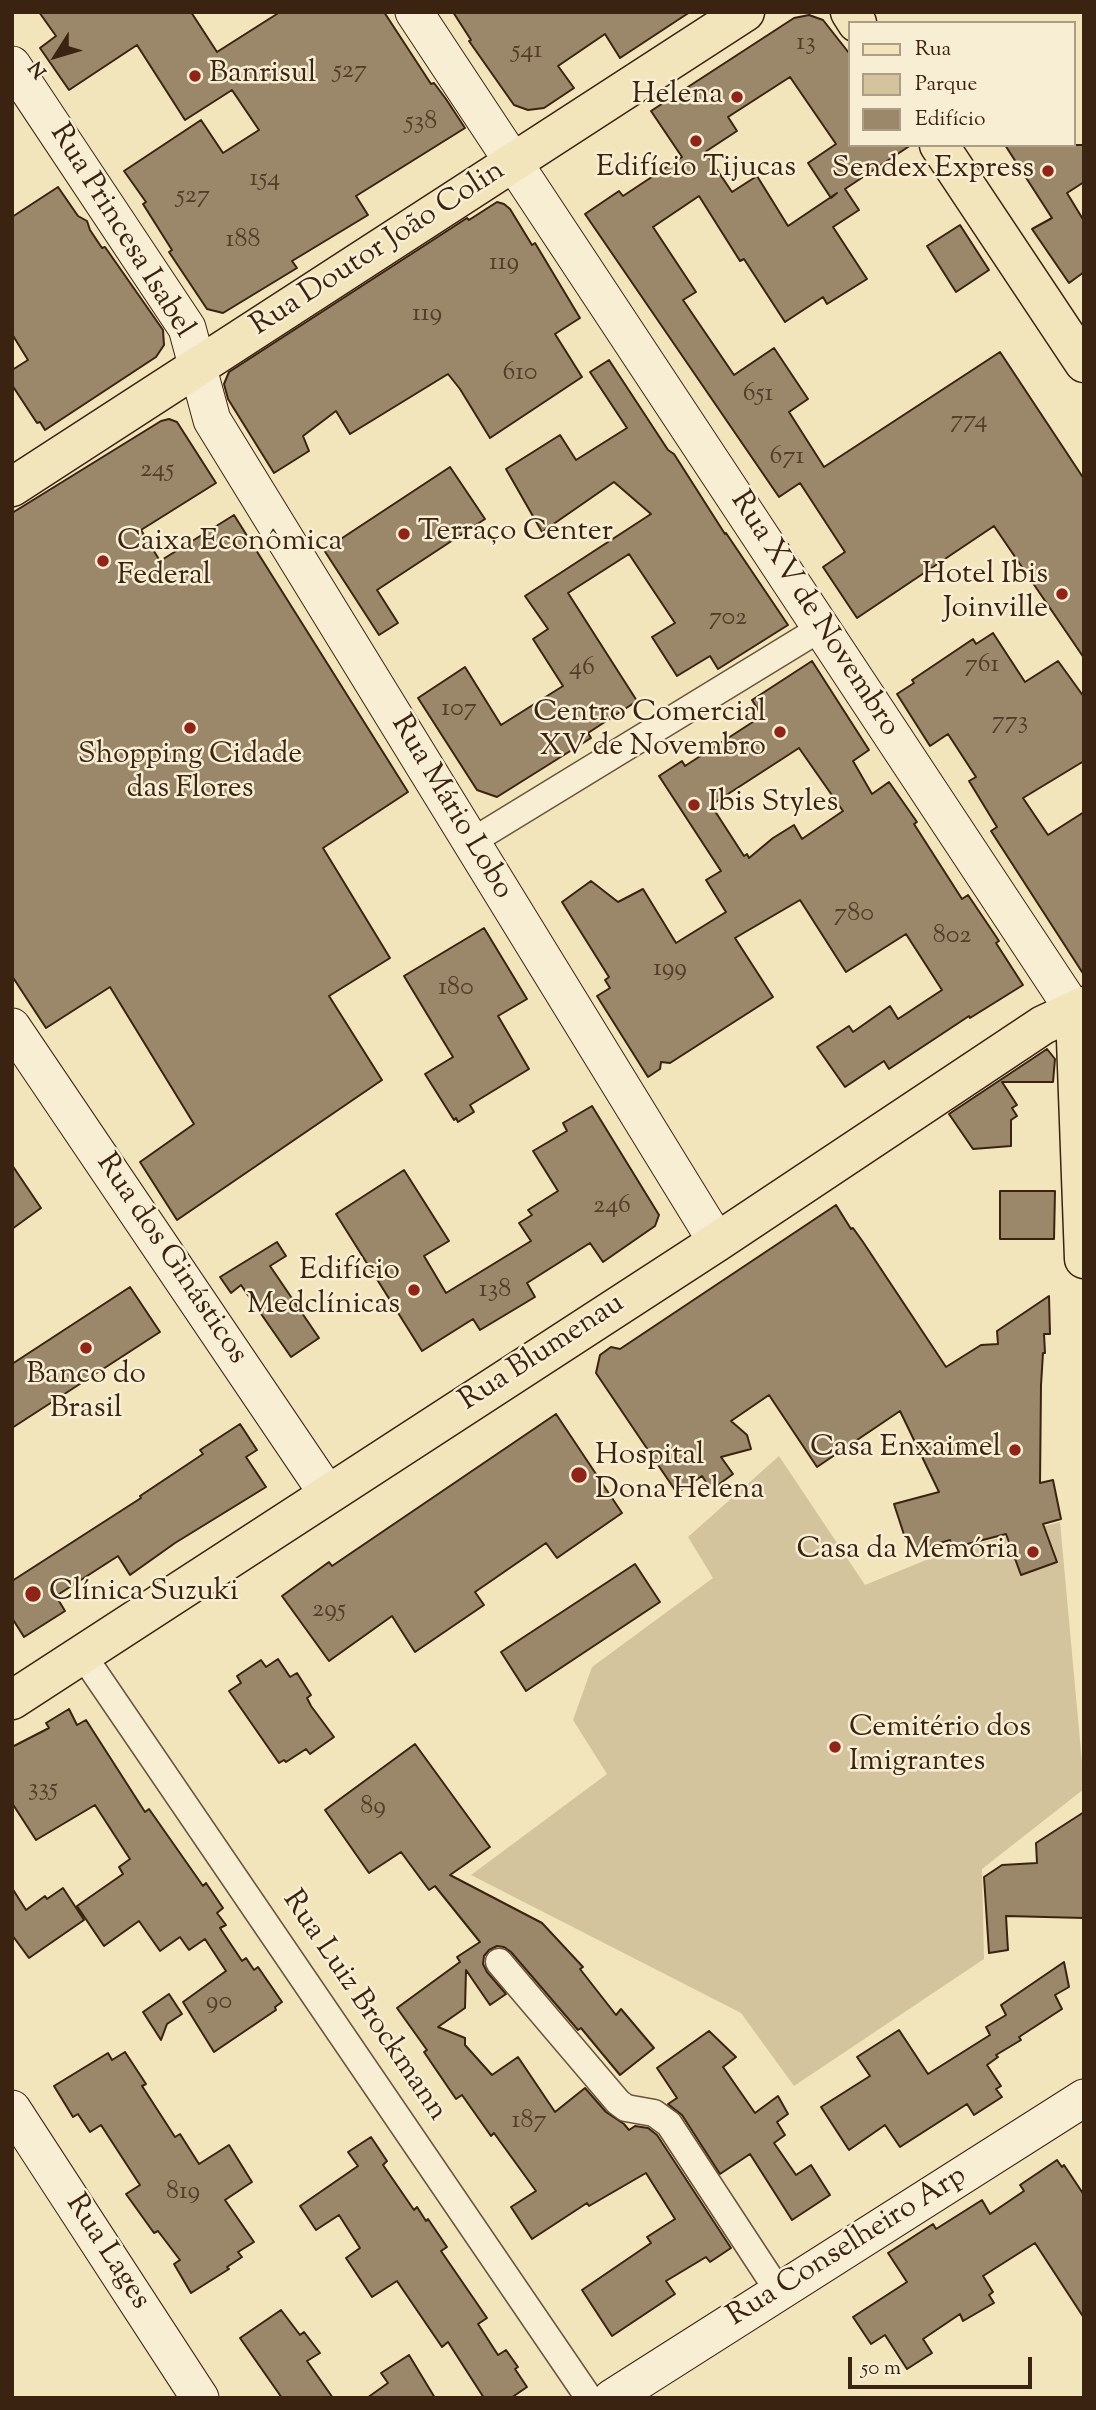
<!DOCTYPE html>
<html>
<head>
<meta charset="utf-8">
<style>
	body { margin:0 }
	#map { position:relative; width:1096px; height:2410px; overflow:hidden; background:#f3e5bb; font-family:"Sorts Mill Goudy",serif }
	canvas { display:block }
	.frame { position:absolute; inset:0; border:14px solid #3b2312; pointer-events:none }
	.legend { position:absolute; left:848px; top:21px; width:228px; height:126px; box-sizing:border-box; background:#f7eed3; border:2px solid #ac9d86; margin:0; padding:9px 12px; list-style:none; font-size:21px; color:#3b2312 }
	.legend li { display:flex; align-items:center; gap:14px; height:35px }
	.legend b { width:35px; border:2px solid #ac9d86 }
	.north { position:absolute; left:21px; top:21px; width:70px; height:70px; -webkit-text-stroke:5px #f7eed3; paint-order:stroke; rotate:233deg; font-size:19px; font-weight:700; line-height:28px; text-align:center; color:#3b2312 }
	.north::after { content:''; display:block; margin:auto; width:24px; height:32px; background:#3b2312; clip-path:polygon(50% 0,100% 100%,50% 72%,0 100%) }
	.scale { position:absolute; left:848px; top:2357px; width:184px; height:32px; box-sizing:border-box; border:4px solid #3b2312; border-top:0; padding-left:9px; font-size:21px; line-height:24px; white-space:nowrap; color:#3b2312; -webkit-text-stroke:5px #f7eed3; paint-order:stroke }
</style>
</head>
<body>
<div id="map">
<canvas width="1096" height="2410"></canvas>
<div class="frame"></div>
<ul class="legend">
<li><b style="height:9px;background:#f3e5bb"></b>Rua</li>
<li><b style="height:19px;background:#d4c49e"></b>Parque</li>
<li><b style="height:19px;background:#9b886a"></b>Edifício</li>
</ul>
<div class="north">N</div>
<div class="scale">50 m</div>
</div>
<script>
const ctx = document.querySelector('canvas').getContext('2d');
ctx.lineJoin = 'round';
function fillPath(path, color) { ctx.fillStyle = color; ctx.fill(path, 'evenodd'); }
const shape = rows => new Path2D(rows.map(r => 'M' + r).join(''));
function strokePath(path, color, width, dash) { ctx.strokeStyle = color; ctx.lineWidth = width; ctx.lineCap = dash ? 'butt' : 'round'; ctx.setLineDash(dash || []); ctx.stroke(path); }
function label(font, color, halo, rows, align = 'center') {
  ctx.font = font + ' "Sorts Mill Goudy",serif'; ctx.lineWidth = 5; ctx.setLineDash([]); ctx.textBaseline = 'middle'; ctx.strokeStyle = halo; ctx.fillStyle = color; for (const [text, x, y, turn = 0] of rows) {
    ctx.save(); ctx.translate(x, y); ctx.rotate((+turn || 0) * Math.PI / 180); ctx.textAlign = isNaN(turn) ? turn : align; if (halo) ctx.strokeText(text, 0, 0); ctx.fillText(text, 0, 0); ctx.restore();
  }
}
fillPath(shape([
	[779,1456,865,1585,943,1553,1060,1522,1084,1784,1084,1789,982,1869,984,1959,794,2086,741,2013,471,1875,607,1774,573,1720,592,1667,713,1578,688,1537]
]), '#d4c49e');
const building = shape([
	[39,12,191,12,217,52,280,12,384,12,431,84,434,83,446,99,465,128,356,196,368,215,292,261,297,268,223,313,207,309,169,252,172,250,143,204,146,202,124,171,201,120,223,153,259,130,232,90,185,120,137,45,69,90,40,48,56,36,39,12],
	[453,12,690,12,620,58,605,34,558,66,574,88,544,108,528,110,514,105,469,41,471,40,453,12],
	[809,15,823,20,849,53,849,145,911,145,845,189,859,210,833,227,867,279,827,304,823,297,785,322,744,259,740,261,699,196,653,227,696,292,683,300,734,375,774,348,808,399,789,412,824,467,1000,352,1084,479,1084,658,994,526,857,618,823,567,845,552,800,483,779,497,585,214,619,191,623,196,682,157,651,111,794,18,809,15],
	[790,77,836,144,808,163,831,198,837,193,788,226,757,176,732,192,705,152,737,131,728,117,790,77],
	[1005,145,1084,145,1084,182,1067,193,1084,221,1084,272,1069,283,1032,229,1052,218,1005,145],
	[58,187,78,216,87,221,90,230,102,248,105,247,163,330,164,345,156,357,45,430,40,422,37,423,12,385,12,370,28,360,12,334,12,217,58,187],
	[497,202,504,204,510,209,532,245,535,243,580,318,555,334,582,377,490,438,460,389,448,374,350,434,336,411,303,436,309,451,274,473,228,399,224,384,229,372,467,218,469,220,497,202],
	[960,225,989,270,956,292,927,246,960,225],
	[609,360,668,450,674,454,725,534,726,533,788,625,718,669,710,656,677,676,652,637,675,623,629,554,568,593,637,701,588,733,591,738,497,797,477,790,418,698,465,667,501,725,563,686,533,639,548,629,525,596,651,514,614,482,542,532,506,469,560,435,576,460,627,428,590,372,609,360],
	[169,419,177,422,216,483,141,530,160,561,234,515,408,792,323,848,390,958,329,996,382,1080,177,1220,140,1162,194,1124,110,987,46,1028,12,976,12,513,161,421,169,419],
	[450,467,485,519,377,590,398,623,379,635,324,550,450,467],
	[993,633,1025,682,1058,661,1084,697,1084,761,1023,798,1048,835,1084,812,1084,975,991,831,997,827,969,781,976,777,948,734,930,746,897,694,914,683,912,680,973,639,976,644,993,633],
	[812,661,869,750,853,761,872,794,889,782,917,822,914,824,962,899,968,895,999,941,996,943,1023,985,970,1018,969,1016,889,1069,884,1061,845,1087,817,1047,849,1026,853,1032,890,1006,898,1019,942,990,906,934,846,972,800,900,735,938,773,997,670,1063,661,1062,660,1069,648,1077,597,996,610,988,605,980,609,977,562,902,591,881,618,902,643,889,676,943,726,912,706,880,721,871,659,776,682,761,685,766,762,716,752,700,812,661],
	[799,748,843,811,802,839,794,825,773,838,749,858,747,854,744,856,711,805,799,748],
	[484,928,527,999,498,1016,529,1069,470,1105,474,1112,458,1122,456,1118,454,1120,425,1074,453,1057,404,976,484,928],
	[1047,1049,1055,1059,1053,1082,1002,1082,1017,1105,1012,1108,1017,1116,1011,1120,1011,1146,973,1149,949,1114,1047,1049],
	[592,1106,659,1215,655,1226,603,1262,590,1243,527,1283,535,1297,480,1330,473,1319,422,1351,336,1214,404,1170,449,1241,424,1256,446,1293,531,1241,519,1223,532,1215,528,1210,558,1191,533,1151,567,1131,563,1123,592,1106],
	[12,1165,41,1208,12,1229,12,1165],
	[1000,1191,1055,1191,1054,1239,1000,1239,1000,1191],
	[836,1205,851,1229,853,1228,863,1242,946,1367,981,1345,998,1344,997,1331,1049,1296,1050,1334,1044,1334,1045,1353,1043,1353,1041,1385,1040,1483,1053,1480,1061,1519,1043,1524,1057,1562,1021,1575,1006,1534,952,1548,950,1540,920,1549,919,1547,909,1550,894,1504,939,1492,900,1411,817,1467,769,1395,731,1421,747,1435,751,1449,721,1457,733,1474,711,1490,702,1476,677,1493,596,1373,600,1355,611,1347,620,1349,836,1205],
	[277,1242,286,1256,270,1266,319,1338,291,1357,241,1285,231,1293,220,1277,277,1242],
	[130,1287,160,1332,12,1428,12,1364,130,1287],
	[556,1414,622,1513,557,1558,546,1543,475,1592,484,1605,415,1652,392,1616,329,1661,282,1596,329,1562,332,1566,556,1414],
	[240,1424,257,1450,246,1457,266,1487,175,1543,130,1575,118,1556,56,1596,65,1611,24,1637,12,1618,12,1581,141,1498,140,1496,203,1454,200,1450,240,1424],
	[635,1564,660,1602,526,1691,501,1652,635,1564],
	[278,1659,290,1677,297,1673,311,1695,307,1698,311,1706,334,1737,310,1754,306,1749,286,1762,284,1760,279,1763,229,1691,241,1683,237,1676,261,1660,266,1667,278,1659],
	[69,1709,77,1725,86,1720,145,1812,149,1809,203,1886,206,1883,223,1908,217,1913,226,1925,220,1928,242,1961,246,1958,254,1970,258,1967,282,2002,275,2007,276,2010,214,2052,183,2002,226,1971,205,1939,189,1950,180,1937,160,1951,139,1921,104,1946,77,1906,123,1874,119,1867,130,1859,95,1805,36,1840,12,1803,12,1747,49,1728,46,1723,69,1709],
	[415,1744,490,1847,450,1875,542,1923,583,1967,580,1969,616,2015,621,2009,654,2048,620,2075,581,2028,578,2030,511,1952,504,1947,497,1946,489,1950,484,1956,483,1964,487,1972,506,1994,490,2005,466,1970,465,2008,438,2027,465,2038,465,2045,492,2075,518,2057,555,2112,585,2088,606,2112,624,2124,629,2130,635,2126,648,2128,657,2135,731,2248,710,2262,706,2257,666,2281,675,2294,612,2336,582,2290,651,2243,647,2237,675,2219,646,2173,589,2206,587,2203,532,2239,511,2207,536,2191,494,2133,491,2136,462,2095,456,2099,424,2052,427,2050,397,2008,460,1962,457,1957,480,1942,435,1886,429,1890,401,1852,369,1873,325,1810,415,1744],
	[1084,1812,1084,1918,1006,1916,1008,1950,989,1953,984,1877,1002,1865,1037,1863,1036,1843,1084,1812],
	[12,1888,26,1910,45,1896,47,1899,63,1888,84,1920,29,1958,12,1935,12,1888],
	[1064,1962,1069,1987,1055,1995,1062,2009,1019,2037,1021,2040,996,2055,998,2057,987,2065,1001,2086,996,2089,1002,2097,974,2115,967,2104,900,2147,885,2125,849,2150,821,2107,870,2076,857,2057,899,2030,928,2074,990,2035,986,2027,1006,2015,1001,2005,1064,1962],
	[169,1994,182,2014,167,2024,161,2040,143,2012,169,1994],
	[709,2031,736,2057,723,2067,755,2113,778,2096,788,2114,777,2122,785,2135,774,2143,796,2175,811,2165,830,2195,792,2220,750,2154,720,2174,682,2115,668,2104,677,2098,657,2068,709,2031],
	[125,2052,146,2084,142,2086,175,2137,180,2134,199,2164,229,2145,252,2182,225,2200,254,2242,238,2252,242,2257,227,2267,229,2269,191,2293,174,2264,180,2260,158,2231,154,2233,126,2194,140,2185,101,2125,90,2132,78,2114,73,2117,54,2086,108,2053,112,2060,125,2052],
	[371,2137,387,2161,383,2165,414,2210,417,2207,426,2221,428,2219,447,2247,441,2251,487,2318,478,2324,498,2355,506,2350,518,2367,515,2369,527,2387,511,2398,484,2398,448,2342,442,2347,397,2281,372,2297,346,2258,360,2248,339,2215,316,2230,300,2206,358,2166,348,2152,371,2137],
	[1057,2160,1062,2167,1064,2165,1084,2195,1084,2318,1035,2243,983,2276,993,2292,989,2295,994,2303,963,2321,960,2314,923,2339,932,2353,907,2369,885,2335,871,2344,853,2317,907,2282,888,2253,933,2224,936,2229,982,2200,990,2214,1024,2191,1020,2185,1057,2160],
	[281,2310,300,2335,304,2332,320,2353,307,2361,333,2398,282,2398,240,2338,281,2310],
	[409,2355,435,2398,367,2398,388,2383,381,2373,409,2355]
]);
fillPath(building, '#9b886a');
strokePath(building, '#3b2312', 2);
const street = shape([
	[471,842,821,628],
	[82,1654,589,2398],
	[499,1962,618,2102,626,2108,654,2113,669,2124,779,2292]
]);
const secondary = shape([
	[414,12,1075,1012],
	[12,65,187,328,212,420,717,1242],
	[12,1027,327,1493],
	[12,2109,200,2398],
	[612,2398,1084,2098]
]);
const primary = shape([
	[850,12,857,23],
	[939,145,1084,363],
	[12,487,745,12],
	[1075,1012,1084,1259],
	[12,1700,717,1242,1043,1025,1084,1006]
]);
strokePath(street, '#69543c', 29);
strokePath(secondary, '#3b2312', 39);
strokePath(primary, '#3b2312', 41);
strokePath(street, '#f7eed3', 26);
strokePath(secondary, '#f7eed3', 37);
strokePath(primary, '#f3e5bb', 38);
for (const [x, y, r, color] of [
	[195,76,7,"#8f2418"],
	[737,97,7,"#8f2418"],
	[696,141,7,"#8f2418"],
	[1048,171,7,"#8f2418"],
	[404,534,7,"#8f2418"],
	[103,561,7,"#8f2418"],
	[1062,594,7,"#8f2418"],
	[190,728,7,"#8f2418"],
	[780,732,7,"#8f2418"],
	[694,805,7,"#8f2418"],
	[414,1290,7,"#8f2418"],
	[86,1348,7,"#8f2418"],
	[1015,1450,7,"#8f2418"],
	[579,1475,9,"#8f2418"],
	[1033,1552,7,"#8f2418"],
	[33,1594,9,"#8f2418"],
	[835,1747,7,"#8f2418"]
]) { const dot = new Path2D(); dot.arc(x, y, r, 0, 2 * Math.PI); ctx.fillStyle = color; ctx.fill(dot); strokePath(dot, '#f7eed3', 2.5); }
label('26px', '#533c28', null, [
	["13",806,45],
	["541",527,53],
	["527",350,73],
	["538",421,124],
	["154",265,181],
	["527",193,198],
	["188",243,242],
	["119",504,265],
	["119",427,316],
	["610",520,375],
	["651",758,396],
	["774",969,423],
	["671",787,459],
	["245",157,472],
	["702",728,620],
	["761",982,667],
	["46",582,670],
	["107",459,711],
	["773",1010,724],
	["780",854,916],
	["802",952,938],
	["199",670,971],
	["180",456,990],
	["246",612,1208],
	["138",495,1292],
	["295",329,1612],
	["335",43,1791],
	["89",373,1809],
	["90",219,2004],
	["187",529,2123],
	["819",183,2194]
]);
label('30px', '#3b2312', '#f7eed3', [
	["Banrisul",209,76],
	["Helena",723,97,"right"],
	["Edifício Tijucas",696,170,"center"],
	["Sendex Express",1034,171,"right"],
	["Terraço Center",418,534],
	["Caixa Econômica",117,544],
	["Federal",117,578],
	["Hotel Ibis",1048,577,"right"],
	["Joinville",1048,611,"right"],
	["Centro Comercial",766,715,"right"],
	["XV de Novembro",766,749,"right"],
	["Shopping Cidade",190,757,"center"],
	["das Flores",190,791,"center"],
	["Ibis Styles",708,805],
	["Edifício",400,1273,"right"],
	["Medclínicas",400,1307,"right"],
	["Banco do",86,1377,"center"],
	["Brasil",86,1411,"center"],
	["Casa Enxaimel",1001,1450,"right"],
	["Hospital",595,1458],
	["Dona Helena",595,1492],
	["Casa da Memória",1019,1552,"right"],
	["Clínica Suzuki",49,1594],
	["Cemitério dos",849,1730],
	["Imigrantes",849,1764]
], 'left');
label('30px', '#3b2312', '#f7eed3', [
	["Rua Princesa Isabel",120,232,58],
	["Rua Doutor João Colin",379,250,-33],
	["Rua XV de Novembro",813,615,57],
	["Rua Mário Lobo",450,808,59],
	["Rua dos Ginásticos",170,1260,56],
	["Rua Blumenau",543,1354,-33],
	["Rua Luiz Brockmann",363,2007,56],
	["Rua Conselheiro Arp",848,2248,-32],
	["Rua Lages",106,2253,57]
]);
</script>
</body>
</html>
